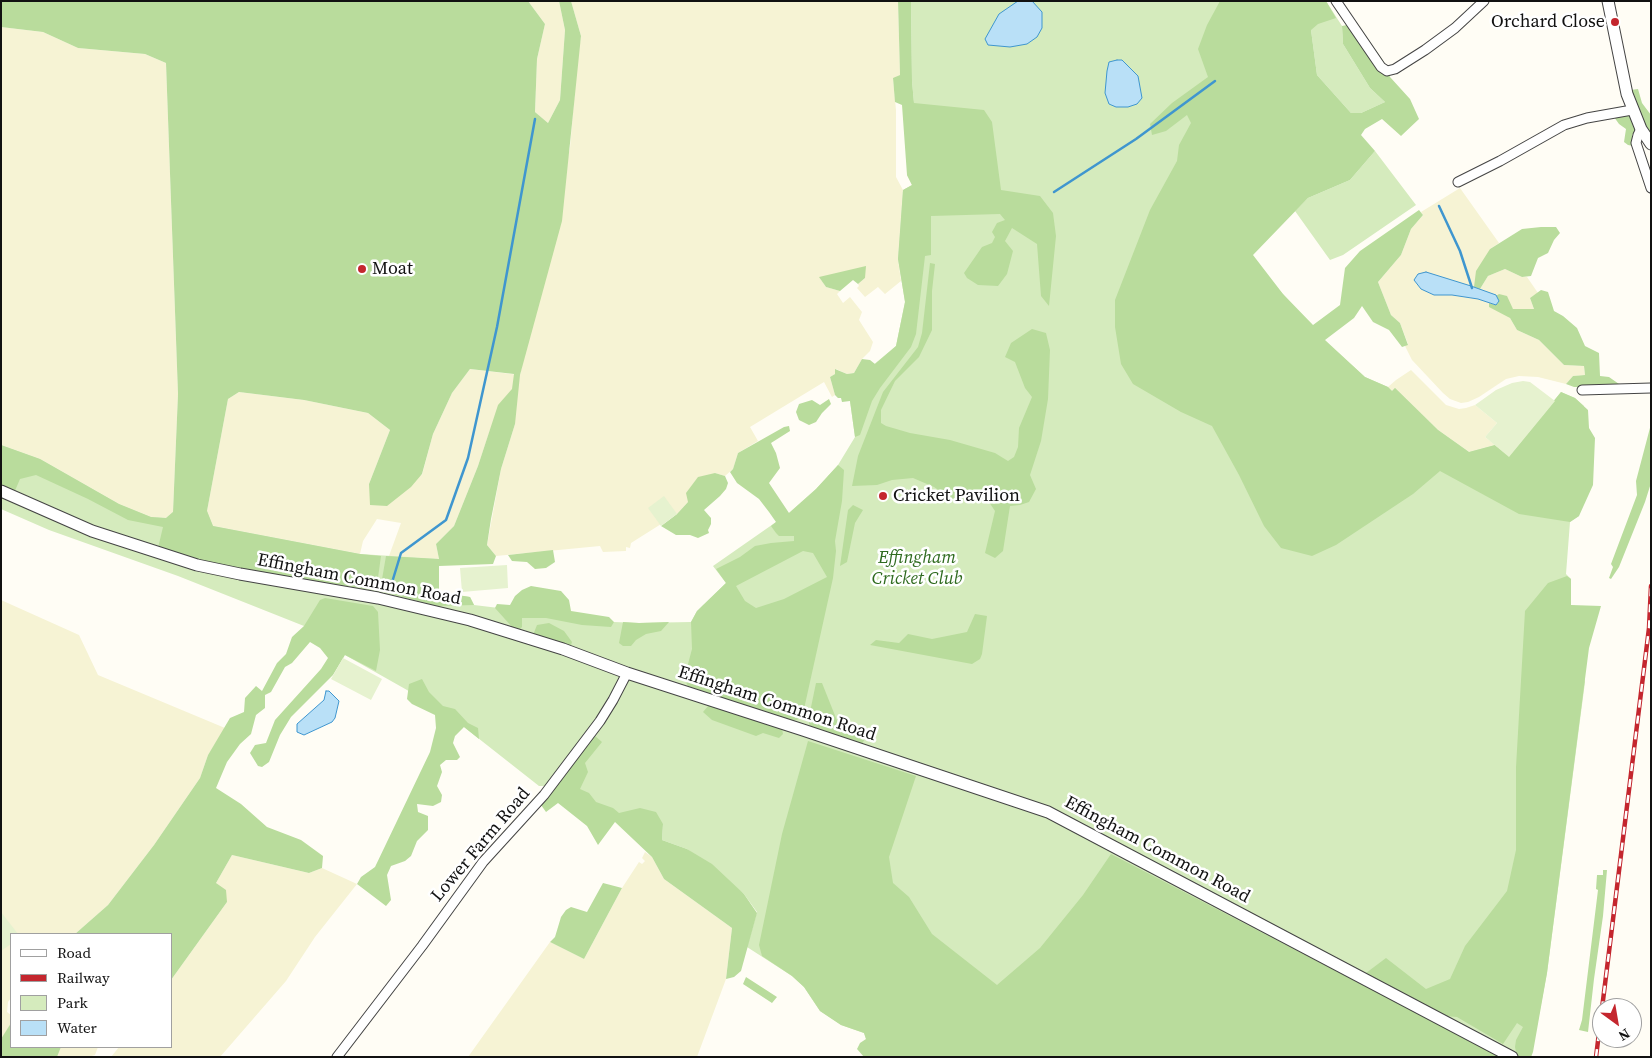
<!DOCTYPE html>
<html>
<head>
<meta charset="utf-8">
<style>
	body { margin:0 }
	#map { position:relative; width:1652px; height:1058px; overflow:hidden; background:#fffdf5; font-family:"Source Serif 4",serif }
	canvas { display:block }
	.frame { position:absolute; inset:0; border:2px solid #111; pointer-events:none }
	.legend { position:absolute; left:10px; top:933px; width:162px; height:115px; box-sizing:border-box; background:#fff; border:1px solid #a0a0a0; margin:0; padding:6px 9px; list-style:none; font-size:15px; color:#111 }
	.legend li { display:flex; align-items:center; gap:10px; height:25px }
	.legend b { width:25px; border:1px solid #a0a0a0 }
	.north { position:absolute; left:1592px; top:998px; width:50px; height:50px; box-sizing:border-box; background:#fff; border:1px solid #a0a0a0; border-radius:50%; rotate:148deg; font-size:14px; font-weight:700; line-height:20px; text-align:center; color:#111 }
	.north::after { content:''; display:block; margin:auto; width:18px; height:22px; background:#c4262e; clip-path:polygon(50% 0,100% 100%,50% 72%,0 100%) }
</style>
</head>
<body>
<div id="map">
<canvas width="1652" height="1058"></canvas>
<div class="frame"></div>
<ul class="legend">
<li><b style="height:6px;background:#fff"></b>Road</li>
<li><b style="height:6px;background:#c4262e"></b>Railway</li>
<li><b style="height:14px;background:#d5ebbd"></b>Park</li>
<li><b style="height:14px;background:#b9e0f7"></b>Water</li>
</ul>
<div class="north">N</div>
</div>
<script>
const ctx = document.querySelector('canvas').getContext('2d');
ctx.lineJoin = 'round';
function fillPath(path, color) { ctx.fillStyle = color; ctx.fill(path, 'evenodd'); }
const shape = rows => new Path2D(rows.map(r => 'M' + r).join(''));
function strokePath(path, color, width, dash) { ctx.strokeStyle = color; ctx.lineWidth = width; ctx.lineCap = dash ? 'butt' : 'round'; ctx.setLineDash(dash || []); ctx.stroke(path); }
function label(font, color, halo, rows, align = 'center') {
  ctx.font = font + ' "Source Serif 4",serif'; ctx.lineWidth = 5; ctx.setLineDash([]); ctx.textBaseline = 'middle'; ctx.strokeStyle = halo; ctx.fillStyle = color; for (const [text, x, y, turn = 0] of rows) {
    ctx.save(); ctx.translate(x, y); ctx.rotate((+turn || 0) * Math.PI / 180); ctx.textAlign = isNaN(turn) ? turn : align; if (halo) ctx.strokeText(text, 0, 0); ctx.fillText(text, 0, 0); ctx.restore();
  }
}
fillPath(shape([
	[528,1,559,1,565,30,560,100,548,123,535,112,537,59,545,24],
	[571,1,898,1,900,75,893,79,896,110,896,177,903,190,898,259,901,281,885,294,878,287,865,297,857,288,859,286,858,284,865,278,820,278,826,287,840,291,837,294,843,303,850,297,862,312,859,320,873,342,870,351,862,359,854,373,847,374,836,369,835,374,830,377,835,395,832,397,824,382,750,427,758,441,738,453,733,469,725,476,715,473,677,514,631,543,630,548,626,547,626,551,603,552,600,546,496,556,487,545,501,469,515,424,490,430,478,466,454,526,436,544,439,559,389,556,401,523,377,519,363,541,360,554,213,526,207,511,228,399,239,392,304,400,368,413,390,430,369,484,422,475,433,434,452,393,470,369,520,375,570,148,577,64,581,36],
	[1,27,43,32,78,48,145,54,166,63,178,394,173,512,166,518,151,517,119,504,40,459,1,445],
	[1460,188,1499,243,1490,249,1480,289,1488,276,1505,269,1522,277,1527,277,1538,293,1530,298,1534,309,1513,309,1499,294,1496,305,1490,303,1510,318,1517,330,1539,340,1564,365,1584,366,1585,375,1573,376,1566,384,1538,377,1519,376,1506,379,1479,397,1468,402,1461,403,1450,399,1443,393,1412,360,1405,346,1408,344,1400,323,1391,315,1378,282,1401,255,1411,229,1423,215,1421,212],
	[1411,370,1446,405,1459,409,1466,408,1475,405,1497,423,1485,437,1495,445,1469,452,1438,430,1395,389,1392,391,1388,387,1396,380],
	[1,600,79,635,98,675,225,728,208,755,200,778,154,845,108,905,75,934,11,934,11,998,8,1002,7,1012,11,1015,11,1023,2,1039],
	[645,852,652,857,664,879,732,928,726,979,697,1057,468,1057,550,942,584,959,622,888,639,862,642,864,645,861,642,858],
	[232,855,309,873,322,868,357,884,315,937,286,981,220,1057,111,1057,119,1047,171,1047,171,980,227,902,216,883],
	[61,1047,98,1047,95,1055,88,1057,57,1057]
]), '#f6f3d4');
fillPath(shape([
	[911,1,1326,1,1342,26,1343,44,1370,88,1385,102,1361,113,1351,113,1317,75,1311,30,1248,255,1324,340,1365,377,1388,387,1392,391,1395,388,1438,430,1469,452,1495,445,1509,456,1561,392,1575,398,1584,406,1579,516,1570,522,1566,574,1571,579,1571,605,1578,607,1578,643,1585,682,1547,973,1531,1057,866,1039,864,1033,841,1025,820,1011,804,987,792,976,747,947,757,912,744,894,687,849,662,840,663,824,619,814,554,788,545,786,539,786,464,727,407,690,306,633,304,626,178,576,49,530,1,509,1,445,40,459,119,504,151,517,166,518,173,512,207,511,213,526,360,554,439,559,439,592,470,597,474,605,614,622,639,623,691,622,697,611,726,583,713,566,789,513,816,489,838,465,855,437,850,401,872,366,896,346,905,302,898,259,903,190,912,185,907,175,914,103,912,81],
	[1375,151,1416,205,1343,255,1330,260,1295,211,1308,198,1350,180]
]), '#d5ebbd');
fillPath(shape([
	[1,1,528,1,545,24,537,59,535,112,548,123,560,100,565,30,559,1,571,1,581,36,562,221,520,375,515,424,501,469,491,519,487,545,496,556,493,564,439,566,439,592,470,597,474,605,437,606,384,592,381,585,386,556,439,559,436,544,454,526,478,466,498,405,512,389,514,374,470,369,452,393,433,434,422,474,411,487,387,506,370,505,369,484,390,430,368,413,304,400,239,392,228,399,207,511,213,526,360,554,381,556,377,585,372,590,245,570,199,560,158,548,163,527,128,520,88,499,36,475,20,479,14,493,1,486,1,445,40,459,119,504,151,517,166,518,173,512,178,394,166,63,145,54,78,48,43,32,1,27],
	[898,1,911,1,912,81,914,103,984,110,992,122,1001,190,1040,196,1053,213,1056,236,1049,306,1041,296,1037,244,1012,228,1005,241,1013,251,1007,274,998,286,978,285,967,278,964,273,982,247,992,243,995,237,992,232,997,223,1005,220,1000,214,931,216,931,255,925,256,916,334,911,347,880,388,872,401,860,435,855,437,850,401,842,402,841,398,838,398,835,395,830,377,835,374,835,369,847,374,854,373,862,359,870,360,875,364,896,346,905,302,898,259,903,190,912,185,907,175,902,105,895,102,893,78,900,75],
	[1220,1,1326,1,1336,18,1318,24,1311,30,1317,75,1351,113,1361,113,1385,102,1370,88,1343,44,1342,26,1357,23,1384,62,1390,77,1410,99,1419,119,1401,136,1382,119,1365,129,1361,135,1375,151,1350,180,1308,198,1253,255,1283,294,1313,325,1340,305,1345,268,1360,251,1419,210,1423,215,1411,229,1401,255,1378,282,1391,315,1400,323,1408,345,1402,347,1389,330,1373,322,1362,306,1354,318,1325,340,1365,377,1388,387,1392,391,1395,388,1438,430,1469,452,1495,445,1509,456,1561,392,1575,398,1588,410,1589,428,1595,438,1593,485,1579,516,1570,522,1519,514,1440,471,1413,494,1336,545,1312,556,1281,548,1264,526,1239,475,1212,426,1181,412,1133,384,1121,364,1115,327,1115,300,1150,210,1177,161,1179,145,1191,123,1187,115,1166,131,1152,135,1150,124,1172,103,1208,77,1198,49,1207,25],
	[1638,89,1642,103,1651,115,1651,133,1645,125,1631,90],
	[1630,114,1637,129,1632,135,1633,146,1628,145,1624,142,1626,129,1619,124,1614,117],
	[1541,227,1556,227,1560,233,1554,240,1548,253,1538,258,1531,276,1522,277,1505,269,1488,276,1480,289,1474,287,1476,271,1490,249,1522,229],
	[930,263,935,264,932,291,932,330,919,357,895,381,881,410,881,423,886,426,910,433,950,440,995,453,1008,461,1014,457,1018,447,1019,428,1032,397,1025,388,1015,362,1005,357,1011,343,1032,329,1046,333,1050,350,1048,399,1041,441,1030,475,1036,489,1029,502,1020,505,1010,506,1003,551,995,558,985,553,995,511,989,502,952,499,934,487,913,478,892,480,877,485,852,486,858,456,883,392,918,347,922,333],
	[866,266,865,278,858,284,853,280,840,291,826,287,819,277],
	[1541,290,1548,292,1554,311,1563,316,1577,328,1585,346,1599,353,1600,376,1609,377,1619,384,1620,387,1574,387,1566,384,1573,376,1585,375,1584,366,1564,365,1539,340,1517,330,1510,318,1489,307,1489,303,1496,305,1499,301,1496,296,1499,294,1507,296,1513,309,1534,309,1530,298],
	[829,399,831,404,822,413,816,422,809,425,799,420,796,412,799,404,812,400,820,405],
	[1651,424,1651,483,1645,502,1619,567,1611,579,1609,578,1613,567,1611,564,1637,495,1636,481],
	[789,426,790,431,771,443,776,453,780,468,769,483,789,513,816,489,838,465,844,470,842,501,835,541,836,551,833,578,802,718,793,721,688,686,684,679,692,649,691,622,697,611,726,583,716,569,740,557,755,546,771,543,794,541,794,536,779,536,776,533,771,526,776,522,769,512,759,499,737,483,730,472,733,469,738,453,784,427],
	[803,551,813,553,827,577,784,599,756,608,745,601,736,586],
	[715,473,725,476,728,483,726,489,720,496,704,510,711,518,711,524,708,530,709,533,698,538,690,535,676,535,661,526,677,514,688,502,686,493,698,477],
	[853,505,863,510,855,523,847,562,840,566,848,510],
	[553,550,555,562,546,568,535,569,527,562,512,561,508,555],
	[1567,576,1571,579,1571,605,1601,606,1589,648,1547,973,1533,1052,1531,1057,1517,1057,1515,1047,1516,1040,1523,1027,1517,1023,1503,1044,1457,1017,1445,1016,1366,973,1386,958,1426,989,1450,979,1465,946,1507,891,1516,850,1516,767,1525,611,1548,583],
	[531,586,561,591,569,600,571,611,609,617,614,622,611,627,582,625,546,618,522,618,522,627,520,629,513,628,495,608,497,604,510,605,515,596,522,590],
	[325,598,373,606,378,612,380,650,376,671,345,655,333,675,291,717,280,735,269,762,262,767,258,766,250,753,255,745,266,743,275,720,321,669,328,658,320,648,310,642,292,663,285,667,271,692,265,695,265,708,256,715,251,734,240,744,227,762,216,788,241,804,267,827,301,840,323,856,322,868,309,873,232,855,216,883,226,890,227,902,171,980,171,934,75,934,108,905,154,845,200,778,208,755,230,718,244,712,245,698,256,686,262,691,277,663,286,654,292,637,304,626,320,600],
	[975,614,987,616,982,654,980,659,972,664,870,645,876,640,899,643,908,634,932,639,967,632],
	[623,622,639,623,669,622,661,631,646,634,636,640,631,646,623,646,619,643],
	[549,623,564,631,572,642,570,648,533,635,537,625],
	[422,679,429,692,443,706,455,709,468,723,478,728,479,739,464,727,455,736,453,743,460,757,457,760,446,760,440,765,442,772,437,786,442,795,441,802,433,806,417,804,418,812,428,816,428,830,417,841,411,856,405,861,391,866,387,875,391,900,386,906,357,884,361,877,375,867,430,752,436,728,435,715,412,704,407,699,409,684],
	[816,683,822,683,838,723,859,728,867,735,862,744,811,727,809,724,810,712],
	[709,705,782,729,783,734,779,738,763,733,756,736,712,720,703,712],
	[595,736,602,742,585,763,588,772,580,789,589,793,596,802,613,808,619,813,640,808,656,812,663,824,662,840,687,849,712,864,744,894,757,913,741,971,734,977,726,979,732,928,664,879,652,857,615,822,598,845,587,826,558,803,546,812,541,805],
	[808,741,916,776,889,857,893,883,909,897,932,934,997,985,1040,948,1083,895,1111,854,1501,1057,864,1057,857,1049,860,1043,866,1039,864,1033,841,1025,820,1011,804,987,792,976,762,956,759,945,782,834],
	[1603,870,1607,870,1603,916,1594,979,1588,1032,1579,1030,1582,1020,1598,890,1596,889,1597,875,1603,875],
	[603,883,622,888,584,959,550,942,555,937,561,917,566,910,571,907,587,912],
	[746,977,777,997,772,1003,743,984],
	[11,1023,11,1047,61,1047,57,1057,1,1057,1,1039]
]), '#b9dc9c');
fillPath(shape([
	[1523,381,1530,382,1555,401,1509,457,1485,437,1497,423,1475,405,1496,390,1512,383],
	[664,496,677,514,661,526,648,508],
	[507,565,508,588,462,592,460,568],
	[343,658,382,679,371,700,331,679],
	[1,912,18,934,11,934,11,944,1,951]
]), '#e6f2cf');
const water = shape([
	[1018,1,1032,1,1042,12,1042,28,1037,37,1027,44,1010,47,988,45,985,39,999,14,1018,1],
	[1117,60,1122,60,1138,76,1142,98,1137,104,1128,107,1116,107,1109,104,1105,93,1107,71,1109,62,1117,60],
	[1426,272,1471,286,1496,295,1499,301,1496,305,1478,299,1452,295,1434,295,1421,289,1414,280,1418,274,1426,272],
	[326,691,329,691,339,701,335,718,332,722,304,735,297,732,297,724,324,700,326,691]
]);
fillPath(water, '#b9e0f7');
strokePath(water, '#3f96cf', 1);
strokePath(shape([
	[1054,192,1136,139,1215,81],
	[1439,206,1460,251,1472,288],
	[390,589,401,553,446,520,468,458,497,327,535,119]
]), '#3f96cf', 2.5);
const minor = shape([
	[1336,1,1381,67,1387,71,1395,69,1425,50,1455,28,1484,1],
	[1641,129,1638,135,1636,143,1651,188],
	[1458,182,1500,161,1564,125,1587,118,1632,110],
	[1582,390,1651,388],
	[337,1057,422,946,483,862,544,795,600,721,613,700,627,673]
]);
const tertiary = shape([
	[1608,1,1627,94,1641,129,1651,144],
	[1,491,92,531,197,565,240,574,378,598,470,620,563,649,627,673,803,730,1048,812,1512,1057]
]);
strokePath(minor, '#444', 11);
strokePath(tertiary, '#444', 13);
strokePath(minor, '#fff', 9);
strokePath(tertiary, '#fff', 11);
const rail = shape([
	[1596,1057,1649,628,1651,586]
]);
strokePath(rail, '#c4262e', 4.5);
strokePath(rail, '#fff', 2.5, [8]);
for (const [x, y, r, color] of [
	[1615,22,5,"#c4262e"],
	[362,269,5,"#c4262e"],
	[883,496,5,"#c4262e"]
]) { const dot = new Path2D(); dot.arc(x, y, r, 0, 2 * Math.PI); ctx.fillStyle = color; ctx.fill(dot); strokePath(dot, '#fff', 2); }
label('18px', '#111', '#fff', [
	["Orchard Close",1605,22,"right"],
	["Moat",372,269],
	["Cricket Pavilion",893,496]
], 'left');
label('italic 18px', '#2f6b1f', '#fff', [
	["Effingham",917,558],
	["Cricket Club",917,579]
]);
label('18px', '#111', '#fff', [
	["Effingham Common Road",359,580,11],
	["Effingham Common Road",777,704,18],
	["Lower Farm Road",481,845,-50],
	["Effingham Common Road",1157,850,28]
]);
</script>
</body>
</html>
